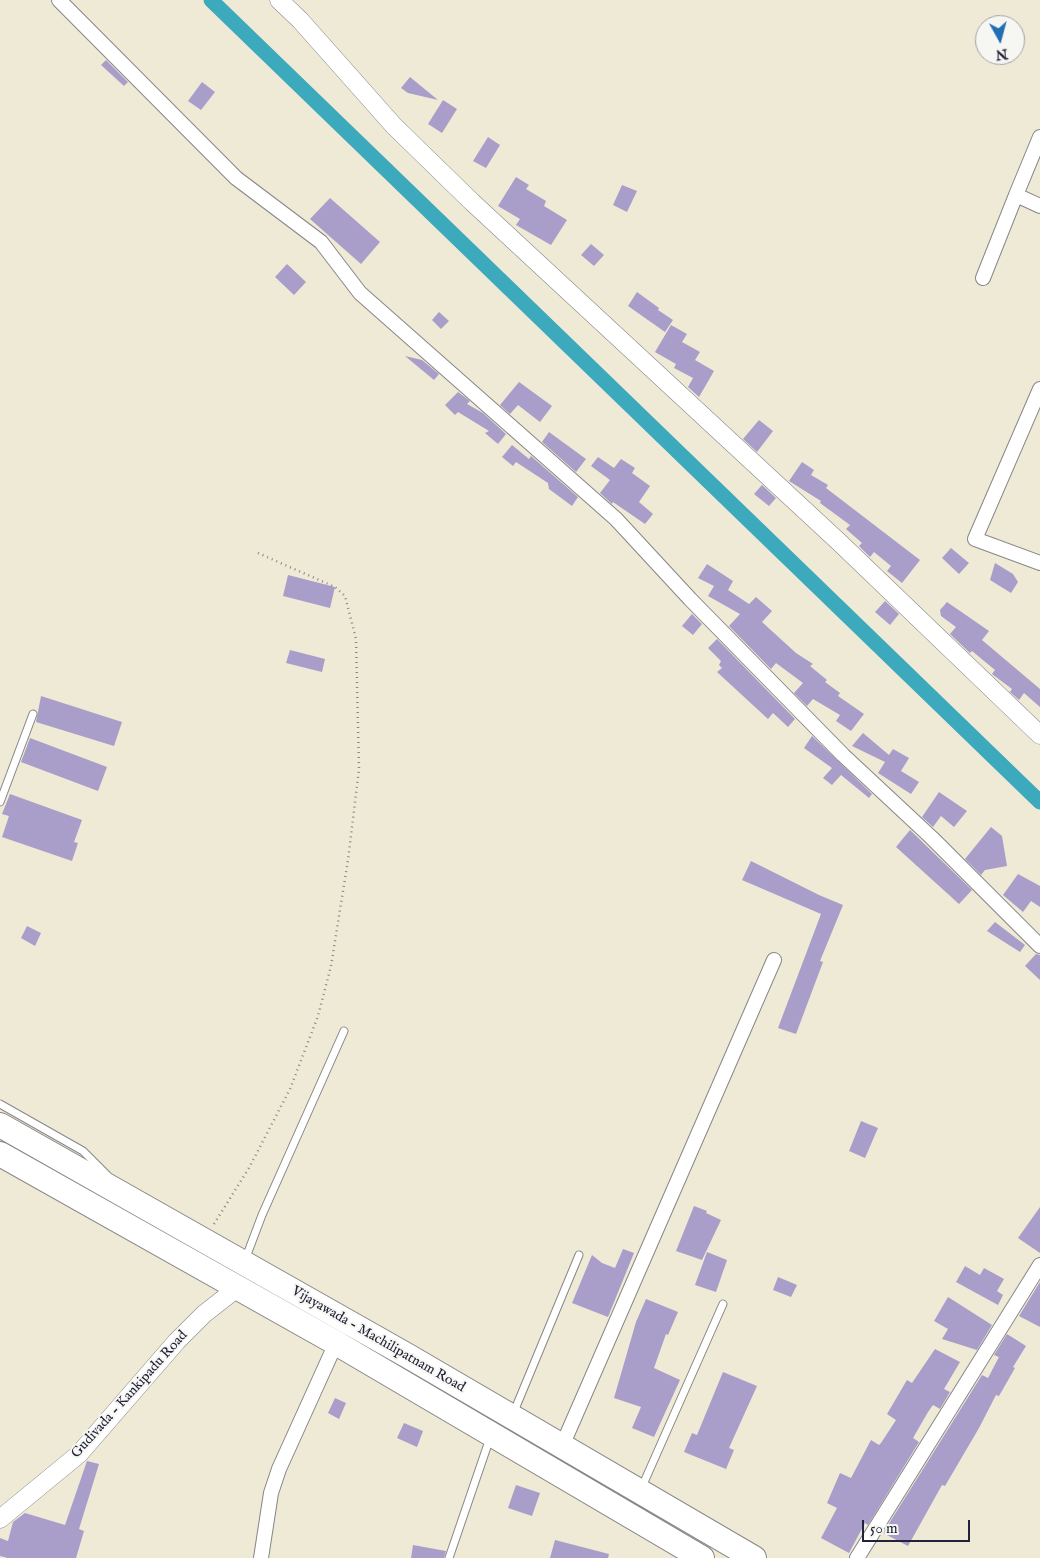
<!DOCTYPE html>
<html>
<head>
<meta charset="utf-8">
<style>
	body { margin:0 }
	#map { position:relative; width:1040px; height:1558px; overflow:hidden; background:#efead5; font-family:"IM FELL English",serif }
	canvas { display:block }
	.north { position:absolute; left:975px; top:15px; width:50px; height:50px; box-sizing:border-box; background:#f6f6f2; border:1px solid #a1a1a9; border-radius:50%; rotate:173deg; font-size:14px; font-weight:700; line-height:20px; text-align:center; color:#22223b }
	.north::after { content:''; display:block; margin:auto; width:18px; height:22px; background:#1f6fb2; clip-path:polygon(50% 0,100% 100%,50% 72%,0 100%) }
	.scale { position:absolute; left:862px; top:1520px; width:108px; height:22px; box-sizing:border-box; border:2px solid #22223b; border-top:0; padding-left:6px; font-size:15px; line-height:18px; white-space:nowrap; color:#22223b; -webkit-text-stroke:4px #f6f6f2; paint-order:stroke }
</style>
</head>
<body>
<div id="map">
<canvas width="1040" height="1558"></canvas>
<div class="north">N</div>
<div class="scale">50 m</div>
</div>
<script>
const ctx = document.querySelector('canvas').getContext('2d');
ctx.lineJoin = 'round';
const shape = rows => new Path2D(rows.map(r => 'M' + r).join(''));
function strokePath(path, color, width, dash) { ctx.strokeStyle = color; ctx.lineWidth = width; ctx.lineCap = dash ? 'butt' : 'round'; ctx.setLineDash(dash || []); ctx.stroke(path); }
function fillPath(path, color) { ctx.fillStyle = color; ctx.fill(path, 'evenodd'); }
function label(font, color, halo, rows, align = 'center') {
  ctx.font = font + ' "IM FELL English",serif'; ctx.lineWidth = 4; ctx.setLineDash([]); ctx.textBaseline = 'middle'; ctx.strokeStyle = halo; ctx.fillStyle = color; for (const [text, x, y, turn = 0] of rows) {
    ctx.save(); ctx.translate(x, y); ctx.rotate((+turn || 0) * Math.PI / 180); ctx.textAlign = isNaN(turn) ? turn : align; if (halo) ctx.strokeText(text, 0, 0); ctx.fillText(text, 0, 0); ctx.restore();
  }
}
strokePath(shape([
	[211,0,1040,802]
]), '#3da9bc', 15);
fillPath(shape([
	[106,60,128,82,124,86,101,65],
	[410,77,438,100,408,93,401,88],
	[202,82,215,92,201,110,188,101],
	[443,100,457,109,442,133,428,124],
	[488,137,500,145,486,168,473,161],
	[516,177,529,185,526,189,546,201,544,206,567,220,551,245,516,225,520,219,498,206],
	[622,185,637,191,627,212,613,205],
	[330,198,380,242,361,264,310,219],
	[591,244,604,255,594,266,581,255],
	[287,264,306,282,294,295,275,277],
	[637,292,659,308,658,310,673,320,665,332,628,306],
	[439,312,449,321,441,329,432,320],
	[671,325,687,334,682,342,700,352,695,360,714,371,699,397,688,387,693,378,674,368,676,364,655,352],
	[405,356,422,360,439,374,434,380],
	[519,382,552,406,540,422,518,405,510,414,500,405],
	[458,392,470,401,467,404,483,413,506,434,498,444,485,433,489,431,458,412,455,415,445,405],
	[759,420,773,431,757,452,743,439],
	[549,432,586,459,576,472,542,442],
	[512,445,529,459,531,456,578,497,572,506,549,489,548,483,516,462,513,466,502,457],
	[598,457,614,468,621,459,635,468,632,473,650,486,639,502,653,514,645,524,613,502,612,504,600,493,610,480,591,466],
	[802,462,814,470,811,475,828,485,826,488,920,560,902,583,887,571,891,566,874,552,870,557,859,546,862,543,846,529,850,525,820,503,821,501,789,481],
	[762,485,776,498,769,506,754,494],
	[951,548,969,563,959,574,942,558],
	[995,563,1013,574,1018,582,1011,593,990,580],
	[707,564,733,581,728,590,749,604,756,597,772,611,762,622,796,653,813,664,810,666,827,680,825,682,840,693,838,696,864,714,851,731,836,721,840,715,813,699,807,706,794,693,803,683,776,663,771,669,729,626,740,614,708,596,714,586,698,578],
	[288,575,335,587,330,608,283,596],
	[885,601,899,614,890,625,875,612],
	[947,602,989,631,982,640,1040,689,1040,707,1024,693,1019,700,1010,692,1012,689,992,674,995,670,972,651,970,653,950,634,956,627,941,616,940,610],
	[692,614,702,624,693,635,682,626],
	[717,639,795,719,788,727,773,713,768,719,717,672,722,668,719,665,721,661,708,648],
	[290,650,325,659,322,672,286,663],
	[41,696,122,722,114,746,36,722],
	[863,733,889,755,893,749,909,758,901,771,919,782,911,794,878,773,885,762,852,746],
	[812,736,872,794,869,798,841,775,832,785,823,778,832,768,804,748],
	[30,738,107,767,98,791,21,762],
	[939,792,967,811,954,827,941,816,933,827,922,817],
	[10,794,82,820,74,842,78,843,72,861,2,837,9,816,2,814],
	[991,827,1002,836,1007,866,985,870,981,875,965,859],
	[910,830,972,890,959,904,896,847],
	[751,861,819,895,843,905,820,961,823,962,796,1034,778,1028,821,914,742,880],
	[1018,874,1040,886,1040,907,1031,901,1023,912,1003,895],
	[995,922,1025,945,1020,952,987,931],
	[27,926,41,933,35,946,21,938],
	[1036,954,1040,955,1040,980,1025,966],
	[861,1121,878,1128,865,1158,849,1151],
	[694,1206,707,1211,706,1213,721,1220,702,1260,676,1251],
	[1040,1207,1040,1253,1018,1238],
	[623,1249,634,1253,608,1317,572,1303,592,1255,602,1263,615,1268],
	[707,1252,727,1260,716,1292,695,1285],
	[965,1266,980,1275,984,1268,1004,1279,997,1291,1003,1295,998,1305,956,1282],
	[778,1277,797,1285,791,1297,773,1290],
	[1040,1282,1040,1327,1019,1316],
	[948,1297,992,1325,977,1350,942,1339,948,1329,934,1321],
	[646,1299,678,1312,668,1335,666,1334,654,1368,680,1380,654,1437,632,1428,641,1407,614,1398,636,1322],
	[1007,1334,1026,1346,1013,1367,1015,1368,999,1396,996,1395,979,1428,945,1486,942,1485,908,1546,883,1533,982,1375,988,1378,999,1357,994,1355],
	[935,1349,960,1362,944,1389,950,1392,940,1409,933,1405,928,1412,913,1438,919,1442,868,1525,865,1523,849,1553,821,1538,837,1508,827,1503,840,1473,851,1478,871,1440,879,1445,881,1443,896,1420,887,1414,907,1380,912,1383],
	[723,1372,757,1386,729,1448,734,1450,726,1469,684,1452,692,1433,697,1435],
	[335,1398,346,1403,339,1419,328,1413],
	[404,1423,423,1431,417,1447,397,1438],
	[87,1461,99,1464,79,1529,84,1531,76,1558,8,1558,0,1556,0,1538,8,1541,13,1522,25,1513,65,1525],
	[516,1485,540,1493,532,1516,508,1508],
	[555,1540,609,1554,608,1558,550,1558],
	[413,1545,446,1551,444,1558,411,1558]
]), '#a99dca');
const service = shape([
	[0,802,33,714],
	[0,1104,83,1151,107,1175],
	[245,1260,262,1215,344,1031],
	[513,1414,579,1255],
	[641,1489,723,1304],
	[449,1558,490,1438]
]);
const minor = shape([
	[59,0,236,178,321,242,360,293,616,519,690,599,843,755,932,838,1040,946],
	[1040,137,1016,195,1040,206],
	[983,278,1016,195],
	[1040,389,975,539,1040,563],
	[562,1446,774,960],
	[261,1558,271,1493,279,1469,336,1343],
	[857,1558,1040,1265]
]);
const tertiary = shape([
	[279,0,300,20,394,126,472,202,839,542,1040,735],
	[0,1519,79,1454,177,1341,204,1314,236,1289]
]);
const trunk = shape([
	[0,1125,408,1356,754,1558],
	[0,1154,336,1343,702,1558]
]);
strokePath(service, '#888688', 9);
strokePath(minor, '#888688', 16);
strokePath(tertiary, '#888688', 19);
strokePath(trunk, '#888688', 26);
strokePath(shape([
	[214,1224,249,1168,290,1089,318,1016,331,966,348,860,359,769,356,639,345,596,335,587,258,553]
]), '#888688', 2.5, [1, 4]);
strokePath(service, '#fff', 7);
strokePath(minor, '#fff', 14);
strokePath(tertiary, '#fff', 18);
strokePath(trunk, '#fff', 24);
label('14px', '#22223b', '#f6f6f2', [
	["Vijayawada - Machilipatnam Road",378,1340,30],
	["Gudivada - Kankipadu Road",130,1395,-48]
]);
</script>
</body>
</html>
